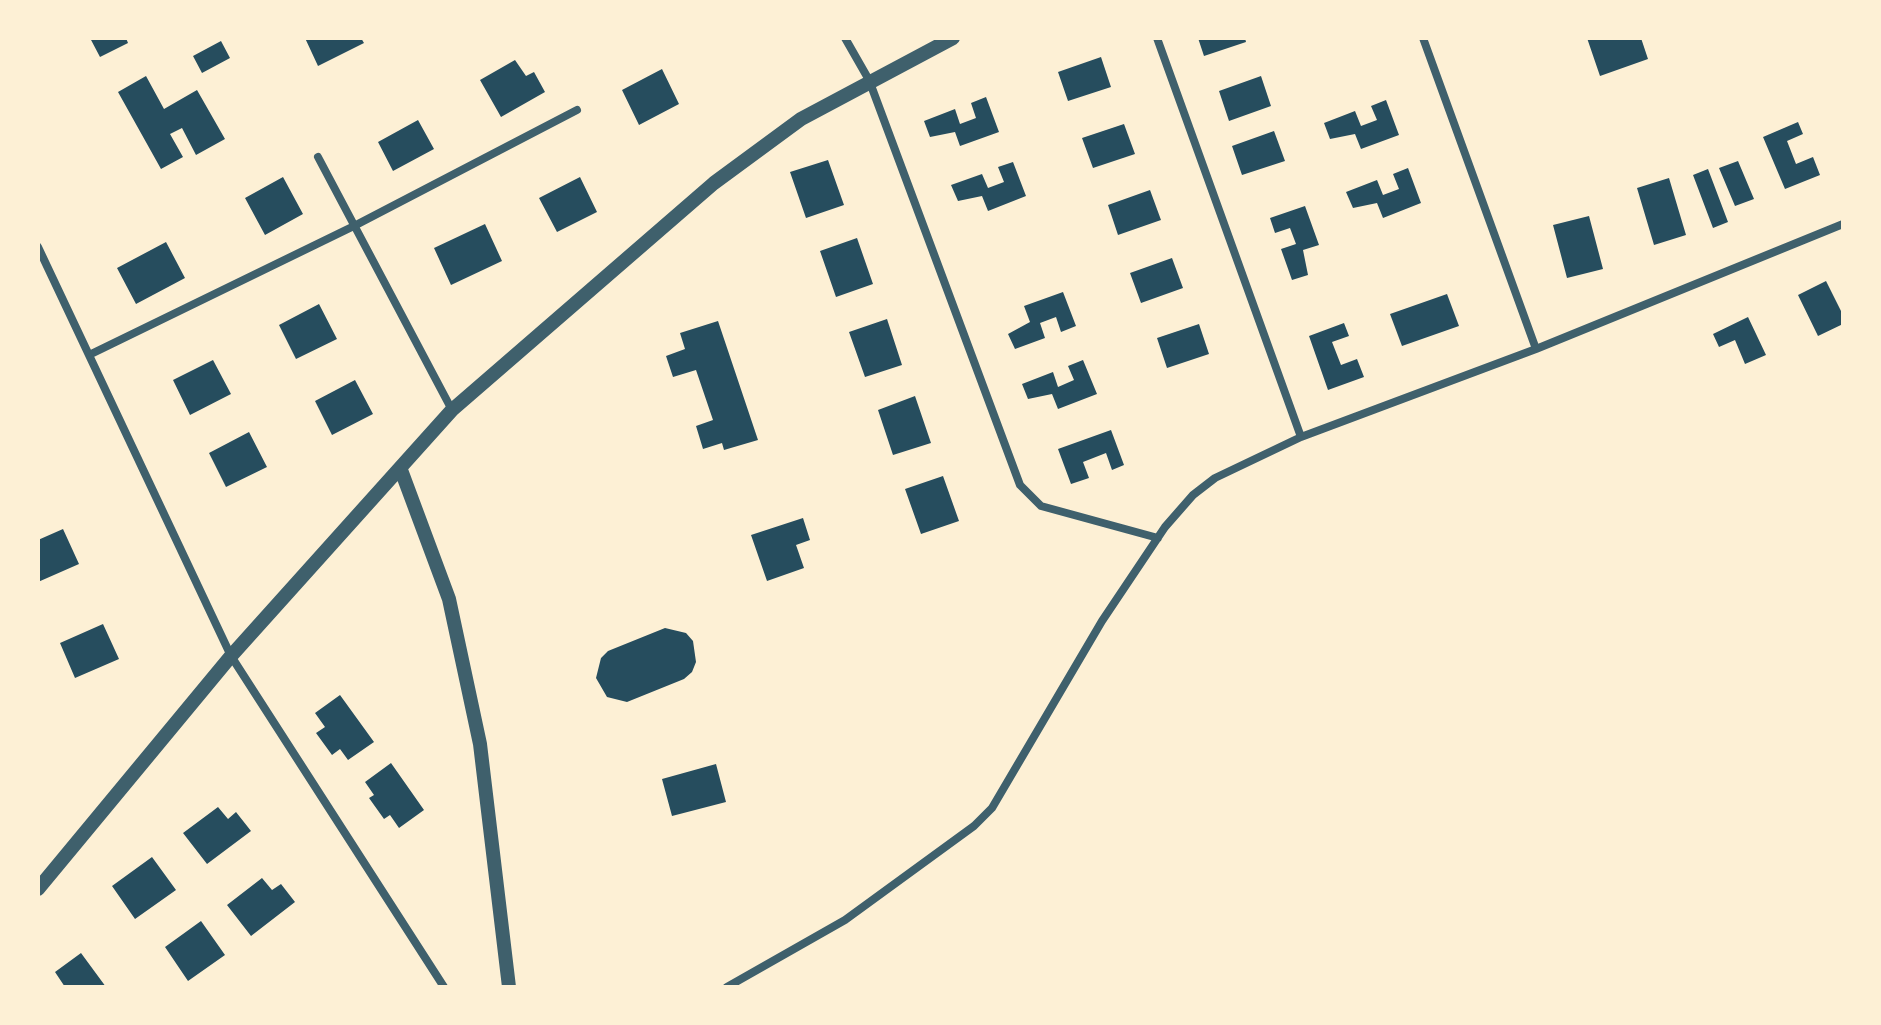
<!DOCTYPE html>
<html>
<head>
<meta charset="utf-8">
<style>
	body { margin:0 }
	#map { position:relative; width:1881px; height:1025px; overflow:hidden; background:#fdf0d5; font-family:"Zilla Slab",serif }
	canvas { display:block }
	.frame { position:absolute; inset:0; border:40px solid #fdf0d5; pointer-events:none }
</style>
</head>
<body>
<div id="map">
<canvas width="1881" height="1025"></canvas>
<div class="frame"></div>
</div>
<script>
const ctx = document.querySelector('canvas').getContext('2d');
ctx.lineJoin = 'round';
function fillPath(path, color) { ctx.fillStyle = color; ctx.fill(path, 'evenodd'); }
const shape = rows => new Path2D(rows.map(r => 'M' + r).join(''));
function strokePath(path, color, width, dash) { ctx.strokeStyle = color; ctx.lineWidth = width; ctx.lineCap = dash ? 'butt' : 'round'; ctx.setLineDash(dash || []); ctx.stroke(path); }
fillPath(shape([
	[90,38,126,38,128,43,100,57],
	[305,38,361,38,364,43,318,66],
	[1198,38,1245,38,1246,42,1204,56],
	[1587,38,1641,38,1648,59,1600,76],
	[221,41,230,58,202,73,193,56],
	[1101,57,1111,87,1068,101,1058,72],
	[515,60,526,76,534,72,545,92,501,117,480,80],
	[662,69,679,104,639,125,622,90],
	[146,76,164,109,197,90,225,139,196,155,182,128,170,134,183,157,161,169,118,92],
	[1261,76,1271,106,1229,121,1219,91],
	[986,97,999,132,960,146,955,132,930,137,924,121,955,109,960,124,976,118,971,103],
	[1386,100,1399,135,1361,149,1355,134,1330,139,1324,123,1355,111,1361,126,1377,120,1371,106],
	[418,120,434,149,393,171,378,142],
	[1798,122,1803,134,1787,141,1796,164,1813,157,1820,175,1785,189,1763,137],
	[1124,124,1135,154,1093,168,1082,138],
	[1274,131,1285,161,1242,175,1232,146],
	[828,160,844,205,806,218,790,172],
	[1738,161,1754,199,1735,206,1719,168],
	[1013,162,1026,196,988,211,982,196,958,201,951,185,982,174,988,188,1004,182,998,167],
	[1408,168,1421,203,1383,218,1377,203,1353,208,1346,192,1377,180,1383,195,1399,189,1393,174],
	[1708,169,1728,222,1713,228,1693,175],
	[283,177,303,214,265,235,245,198],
	[580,177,597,212,557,232,539,198],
	[1669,178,1686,235,1654,245,1637,188],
	[1150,190,1161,220,1118,235,1108,205],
	[1305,206,1319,245,1303,250,1308,275,1292,280,1281,249,1296,244,1290,228,1275,233,1270,218],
	[1589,216,1603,269,1567,278,1553,225],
	[485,224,502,261,451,285,434,248],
	[857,238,873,284,836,297,820,251],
	[166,242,185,278,136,304,117,268],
	[1172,258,1183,288,1141,303,1130,273],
	[1826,281,1843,315,1843,324,1818,336,1798,295],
	[1063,292,1076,326,1061,332,1056,317,1040,323,1045,338,1015,349,1008,334,1030,322,1024,306],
	[1447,294,1459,326,1402,346,1390,314],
	[319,304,337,339,296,359,279,325],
	[1748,317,1766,355,1745,364,1735,340,1719,347,1713,334],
	[887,319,902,365,865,377,849,332],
	[718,321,758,440,724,450,722,443,703,449,696,426,713,420,696,370,673,377,666,356,685,349,680,333],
	[1344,323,1349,336,1332,342,1341,365,1357,359,1364,377,1328,390,1309,336],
	[1199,324,1209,354,1167,368,1157,338],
	[213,360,231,394,190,415,173,380],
	[1083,360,1097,394,1058,409,1052,394,1028,399,1022,384,1053,372,1058,387,1074,380,1068,366],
	[355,380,373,414,332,435,315,401],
	[915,396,931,443,893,455,878,410],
	[1111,430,1124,465,1112,470,1106,453,1083,462,1089,478,1071,484,1058,449],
	[249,432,267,467,226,487,209,453],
	[943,476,959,521,921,534,905,489],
	[803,518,810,540,796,545,804,568,767,581,751,535],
	[63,529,79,564,38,582,38,540],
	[103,624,119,659,75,678,60,643],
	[665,628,686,633,693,641,696,662,692,672,684,679,627,702,607,697,596,678,601,658,608,651],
	[340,695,374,742,348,760,340,749,332,755,316,733,325,727,315,713],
	[391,763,424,810,399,828,390,815,384,819,369,798,374,795,365,782],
	[716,764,726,802,672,816,662,779],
	[218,807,228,819,236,812,251,831,207,864,183,833],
	[152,857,176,890,135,919,112,886],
	[262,878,272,890,281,884,295,902,251,936,227,905],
	[201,921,225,955,188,981,165,947],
	[81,953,106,987,65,987,55,972]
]), '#264d5e');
strokePath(shape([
	[845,38,869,80,1020,485,1041,506,1158,538],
	[1157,38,1301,437],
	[1423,38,1536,349,1843,224],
	[318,157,452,410],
	[38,247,231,656,444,987],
	[89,355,354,226,577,110],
	[727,987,845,920,974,826,992,808,1102,621,1165,527,1193,495,1215,478,1301,437,1536,349]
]), '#3f606c', 8);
strokePath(shape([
	[401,470,449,599,480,744,509,987],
	[38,889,231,656,452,410,714,183,801,119,953,38]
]), '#3f606c', 14);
</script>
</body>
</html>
